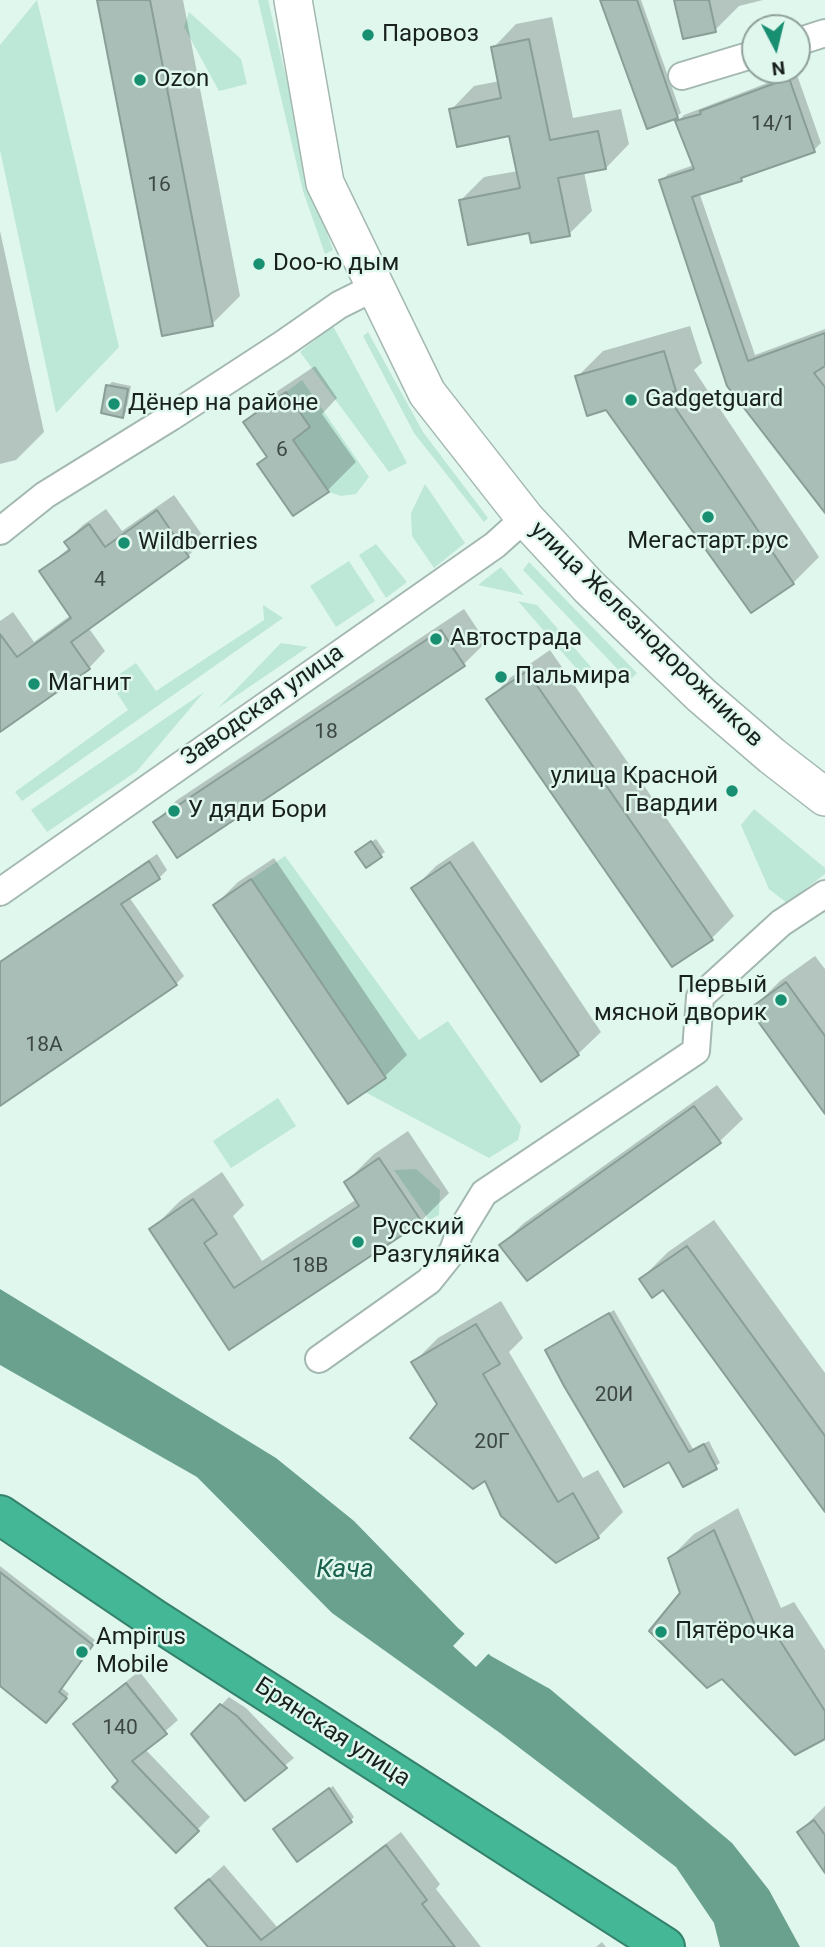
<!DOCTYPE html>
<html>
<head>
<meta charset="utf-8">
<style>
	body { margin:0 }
	#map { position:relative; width:825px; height:1947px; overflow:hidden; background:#e0f7ee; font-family:Roboto,sans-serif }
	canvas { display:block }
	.north { position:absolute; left:741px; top:14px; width:70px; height:70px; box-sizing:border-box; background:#e0f7ee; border:2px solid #90a19b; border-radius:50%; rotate:173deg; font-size:19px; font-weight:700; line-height:28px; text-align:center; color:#19211e }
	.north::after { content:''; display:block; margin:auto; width:24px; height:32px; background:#198f72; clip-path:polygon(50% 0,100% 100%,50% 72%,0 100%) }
</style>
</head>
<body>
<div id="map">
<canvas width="825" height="1947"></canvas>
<div class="north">N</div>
</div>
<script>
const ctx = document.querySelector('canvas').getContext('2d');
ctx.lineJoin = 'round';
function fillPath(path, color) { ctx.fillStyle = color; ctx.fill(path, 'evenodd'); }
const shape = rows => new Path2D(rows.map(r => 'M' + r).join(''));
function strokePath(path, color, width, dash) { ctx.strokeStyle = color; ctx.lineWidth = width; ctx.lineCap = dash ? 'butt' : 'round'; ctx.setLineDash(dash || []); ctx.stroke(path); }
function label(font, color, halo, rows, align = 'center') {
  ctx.font = font + ' Roboto,sans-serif'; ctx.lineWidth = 5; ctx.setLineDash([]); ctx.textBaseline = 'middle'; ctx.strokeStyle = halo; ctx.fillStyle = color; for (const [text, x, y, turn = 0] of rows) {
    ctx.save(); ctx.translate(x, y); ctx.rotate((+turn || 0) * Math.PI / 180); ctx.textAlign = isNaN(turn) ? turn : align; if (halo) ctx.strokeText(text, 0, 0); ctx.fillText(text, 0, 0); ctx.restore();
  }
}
fillPath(shape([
	[37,0,119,347,56,413,0,150,0,45],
	[258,0,268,0,312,189,333,250,325,254,303,191],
	[189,12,241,59,247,84,219,91,184,27],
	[333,326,407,463,389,472,300,352],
	[368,332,423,432,488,518,484,522,414,433,363,336],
	[302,380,369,477,356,494,341,496,329,492,293,440,310,427,286,392],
	[425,484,465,543,434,568,412,536,411,513],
	[376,544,407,582,386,598,359,555],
	[349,561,375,601,336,627,310,586],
	[529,562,637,673,629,681,523,570],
	[501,567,524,595,478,585],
	[518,601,537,605,591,667,582,675],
	[263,605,283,618,22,801,15,792,128,710,109,681,136,663,156,691,264,620],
	[281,643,308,647,218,708],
	[204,692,137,771,47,832,31,810],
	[754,809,825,868,825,874,787,903,769,889,741,825],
	[285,856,419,1040,448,1021,521,1126,518,1140,489,1158,365,1092,385,1078,251,879],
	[278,1098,296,1126,231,1168,213,1141],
	[416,1169,440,1190,439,1215,429,1220,394,1170]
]), '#bde7d7');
fillPath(shape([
	[0,1289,276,1458,354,1521,458,1628,491,1656,550,1689,732,1843,769,1890,800,1947,720,1947,714,1923,676,1867,500,1733,332,1613,197,1477,0,1365]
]), '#6aa18e');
fillPath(shape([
	[467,1631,491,1651,476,1667,453,1646]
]), '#e0f7ee');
fillPath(shape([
	[99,0,183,0,240,296,212,324],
	[602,0,641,0,681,113,677,116],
	[676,0,763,0,739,6,715,30],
	[552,17,573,118,621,109,629,144,606,168,584,172,592,211,569,234,531,231,461,200,484,177,518,171,511,134,451,110,474,86,500,81,493,48,516,24],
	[796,72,821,143,814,150,746,175,741,179,699,192,755,355,825,329,825,510,728,385,661,181,668,174,694,165,677,122,684,115],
	[0,231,44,432,16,460,0,464],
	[690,326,702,363,694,370,819,557,793,583,607,408,577,377,603,351],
	[315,366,337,398,322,414,356,462,328,490,259,464,268,456,245,422,273,394],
	[112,382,131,386,126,412,122,416,108,386],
	[174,495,205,539,188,556,88,627,105,651,89,668,0,730,0,621,13,612,34,642,71,615,41,572,70,547,66,542,83,525,106,509,122,531],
	[464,609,486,642,464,664,155,822,177,800],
	[550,650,734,916,712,938,673,965,489,699,511,677],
	[376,839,385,852,381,855,361,848],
	[473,841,601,1032,578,1054,414,888,436,866],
	[157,854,167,870,159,878,129,897,184,976,176,984,0,1104,0,962],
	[274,858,407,1055,384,1077,215,905,238,882],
	[815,956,825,969,825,1110,752,1009,780,981],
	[717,1085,743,1119,720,1141,527,1279,501,1245,524,1223],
	[408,1131,449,1193,421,1221,230,1348,152,1229,180,1201,222,1172,244,1205,233,1216,262,1261,357,1199,346,1182,374,1154],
	[714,1220,825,1373,825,1509,663,1288,641,1279,668,1252],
	[501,1301,523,1338,509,1352,583,1478,598,1470,623,1512,598,1537,486,1479,413,1363,438,1338],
	[614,1310,693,1449,709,1441,720,1463,684,1485,670,1459,548,1350],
	[738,1508,781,1608,794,1602,825,1650,825,1737,670,1558,694,1534],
	[0,1566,95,1640,61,1687,69,1694,50,1717,0,1684],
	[139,1671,178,1720,145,1749,210,1817,176,1851,75,1724],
	[229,1697,246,1708,294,1758,245,1798,193,1734],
	[333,1786,354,1817,351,1820,279,1825],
	[825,1806,825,1867,799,1832],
	[401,1832,440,1884,436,1889,481,1947,211,1947,177,1908,224,1865,277,1927],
	[602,1942,606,1947,596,1947]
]), '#0003');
const building = shape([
	[97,0,150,0,213,326,162,336,97,0],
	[600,0,637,0,678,118,647,129,600,0],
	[674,0,709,0,716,32,683,39,674,0],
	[529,39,550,140,598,131,606,169,558,178,570,236,531,243,529,233,468,245,459,200,520,188,509,136,457,147,449,109,501,98,491,47,529,39],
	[789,78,815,152,741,178,742,181,692,197,748,361,825,333,825,366,814,373,825,387,825,513,727,386,659,180,694,169,675,121,701,114,700,111,789,78],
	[664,351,676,391,666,394,794,584,751,613,606,410,587,416,575,376,664,351],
	[106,385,128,389,123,418,101,413,106,385],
	[286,392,310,427,293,440,329,492,293,516,257,464,267,457,243,422,286,392],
	[157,510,189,557,71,642,90,669,0,732,0,634,17,657,71,618,39,571,70,550,64,542,89,524,105,547,157,510],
	[441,630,465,666,177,858,153,822,441,630],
	[527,671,713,940,672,967,486,699,527,671],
	[371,841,382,857,366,868,355,852,371,841],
	[149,861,160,879,121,904,177,985,0,1106,0,962,149,861],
	[450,862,579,1055,541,1082,411,888,450,862],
	[251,879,386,1078,348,1104,213,905,251,879],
	[786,982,825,1036,825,1114,749,1009,786,982],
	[694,1106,721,1143,527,1281,499,1245,694,1106],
	[379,1158,422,1222,229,1350,149,1229,193,1199,217,1234,204,1243,234,1288,359,1206,344,1182,379,1158],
	[687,1246,825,1436,825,1512,663,1290,652,1298,639,1279,687,1246],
	[609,1313,689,1452,704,1444,717,1469,683,1487,669,1462,624,1487,564,1386,545,1350,609,1313],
	[476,1324,500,1364,483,1374,558,1502,573,1493,599,1538,556,1563,501,1516,485,1481,473,1489,410,1438,437,1404,411,1362,476,1324],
	[714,1530,757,1630,770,1625,825,1711,825,1739,795,1755,722,1679,707,1688,649,1631,680,1593,668,1558,714,1530],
	[0,1572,93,1645,59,1692,67,1698,46,1723,0,1686,0,1572],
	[126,1683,167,1734,132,1761,199,1831,176,1853,112,1787,118,1781,73,1724,126,1683],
	[220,1704,237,1716,287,1768,245,1801,191,1734,220,1704],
	[329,1788,352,1822,297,1862,273,1829,329,1788],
	[814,1820,825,1835,825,1873,797,1832,814,1820],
	[386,1845,427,1900,422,1904,455,1947,208,1947,175,1908,209,1879,261,1940,386,1845]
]);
fillPath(building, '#a8beb6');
strokePath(building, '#899e96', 2);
const street = shape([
	[797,42,825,33],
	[682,76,755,54],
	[0,531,45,495,171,417,283,344,339,305,375,287],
	[0,892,495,545,525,518],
	[319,1359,429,1281,453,1251,459,1234,484,1193,696,1051,700,997,781,923,825,894]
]);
const secondary = shape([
	[293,0,325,183,427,393,525,518,589,587,701,695,772,756,825,797]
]);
const highway = shape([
	[0,1515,154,1619,665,1947]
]);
strokePath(street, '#a3b8b0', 30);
strokePath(secondary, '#a3b8b0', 40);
strokePath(highway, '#35826c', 42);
strokePath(street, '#fff', 26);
strokePath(secondary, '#fff', 37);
strokePath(highway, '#44b796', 38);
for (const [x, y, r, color] of [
	[368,35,7,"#198f72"],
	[140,80,7,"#198f72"],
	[259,264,7,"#198f72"],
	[631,400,7,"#198f72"],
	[114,404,7,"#198f72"],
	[708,517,7,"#198f72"],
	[124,543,7,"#198f72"],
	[436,639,7,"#198f72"],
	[501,677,7,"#198f72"],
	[34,684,7,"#198f72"],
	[732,791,7,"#198f72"],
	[174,811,7,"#198f72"],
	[781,1000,7,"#198f72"],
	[358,1242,7,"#198f72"],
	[661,1632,7,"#198f72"],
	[82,1652,7,"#198f72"]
]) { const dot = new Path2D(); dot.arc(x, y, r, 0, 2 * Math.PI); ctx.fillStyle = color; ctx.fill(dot); strokePath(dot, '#e0f7ee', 2.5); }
label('21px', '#3d4844', null, [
	["14/1",773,125],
	["16",159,186],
	["6",282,451],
	["4",100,581],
	["18",326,733],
	["18А",44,1046],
	["18В",310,1267],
	["20И",614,1396],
	["20Г",492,1443],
	["140",120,1729]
]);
label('24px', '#19211e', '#e0f7ee', [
	["Паровоз",382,35],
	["Ozon",154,80],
	["Doo-ю дым",273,264],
	["Gadgetguard",645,400],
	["Дёнер на районе",128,404],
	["Мегастарт.рус",708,542,"center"],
	["Wildberries",138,543],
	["Автострада",450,639],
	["Пальмира",515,677],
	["Магнит",48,684],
	["улица Красной",718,777,"right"],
	["Гвардии",718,805,"right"],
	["У дяди Бори",188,811],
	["Первый",767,986,"right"],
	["мясной дворик",767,1014,"right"],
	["Русский",372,1228],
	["Разгуляйка",372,1256],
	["Пятёрочка",675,1632],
	["Ampirus",96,1638],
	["Mobile",96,1666]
], 'left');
label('24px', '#19211e', '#e0f7ee', [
	["улица Железнодорожников",646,635,44],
	["Заводская улица",263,706,-35],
	["Брянская улица",332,1733,33]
]);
label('italic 26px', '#19604d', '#e0f7ee', [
	["Кача",345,1570]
]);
</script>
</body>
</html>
